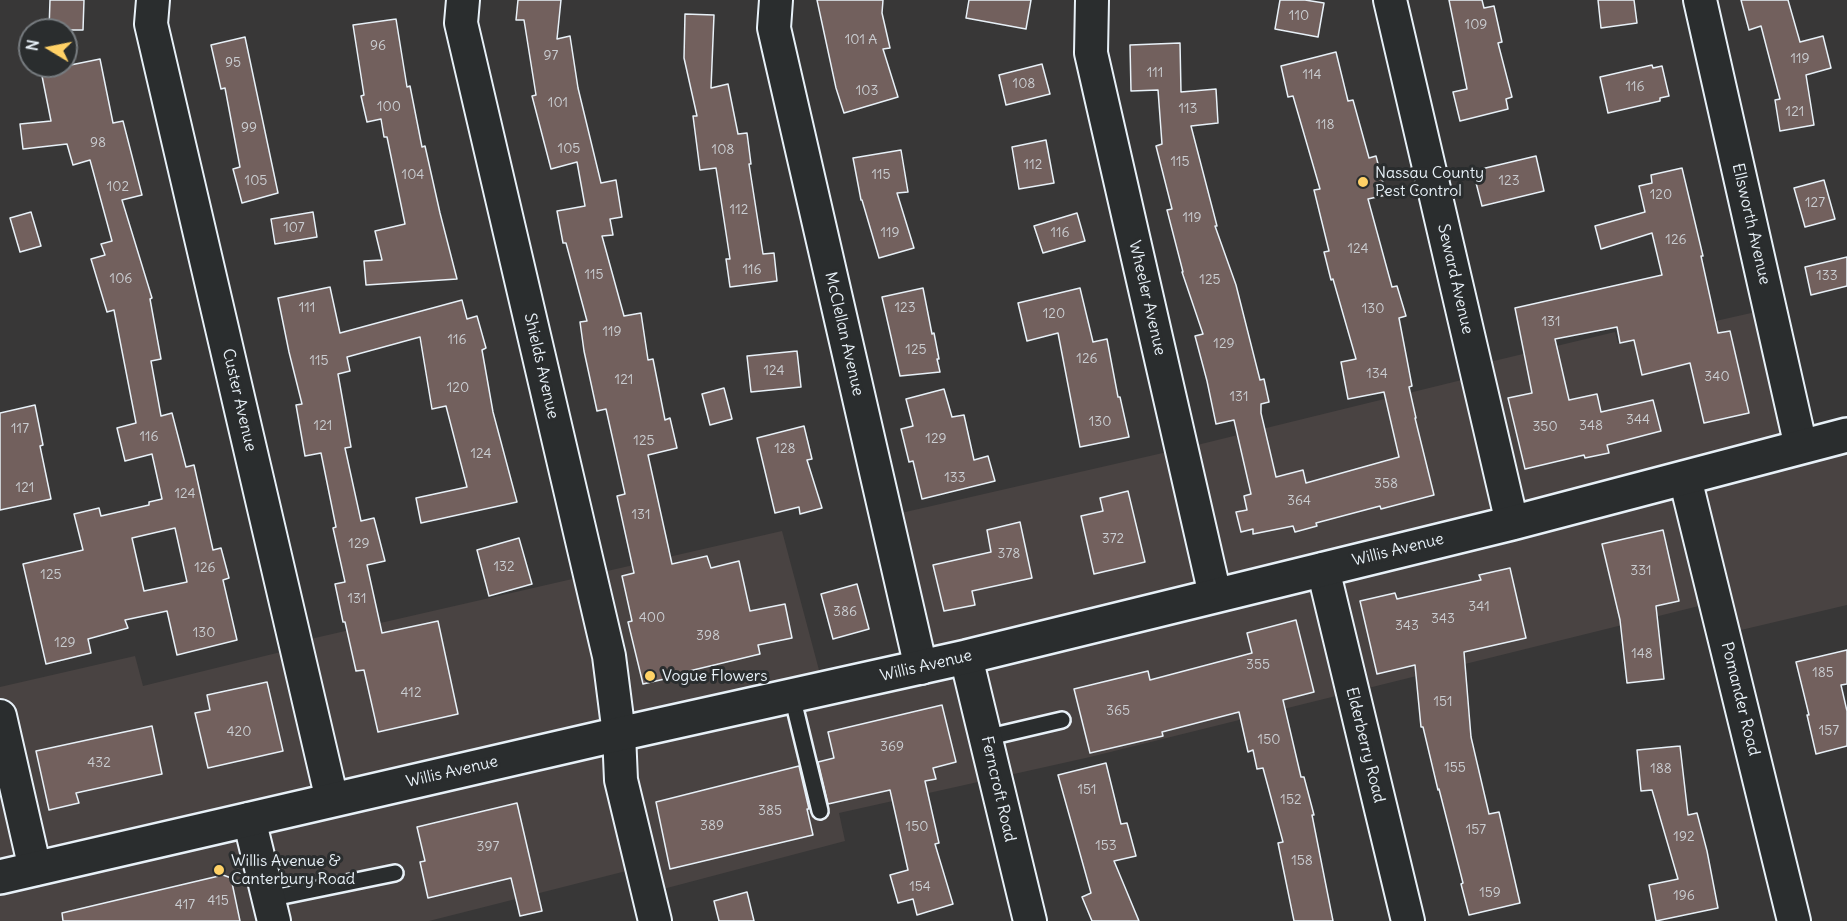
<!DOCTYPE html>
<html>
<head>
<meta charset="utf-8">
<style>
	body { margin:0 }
	#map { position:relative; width:1847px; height:921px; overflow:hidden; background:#383737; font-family:Delius,sans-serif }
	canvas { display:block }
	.north { position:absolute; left:18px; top:18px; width:60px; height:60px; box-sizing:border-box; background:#2a2d2e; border:2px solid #767b7f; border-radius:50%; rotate:280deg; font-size:16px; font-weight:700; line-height:24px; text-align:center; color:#e8f1f8 }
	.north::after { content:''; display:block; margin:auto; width:21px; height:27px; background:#ffd166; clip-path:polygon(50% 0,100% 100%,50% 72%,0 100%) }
</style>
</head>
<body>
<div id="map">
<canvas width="1847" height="921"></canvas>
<div class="north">N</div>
</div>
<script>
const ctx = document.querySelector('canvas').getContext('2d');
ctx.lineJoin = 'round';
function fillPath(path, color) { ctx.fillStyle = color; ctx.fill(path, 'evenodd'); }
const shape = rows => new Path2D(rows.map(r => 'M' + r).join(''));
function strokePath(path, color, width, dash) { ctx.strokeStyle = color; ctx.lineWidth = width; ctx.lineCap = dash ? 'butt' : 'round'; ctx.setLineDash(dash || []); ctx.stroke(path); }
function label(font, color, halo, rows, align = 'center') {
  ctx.font = font + ' Delius,sans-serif'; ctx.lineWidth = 6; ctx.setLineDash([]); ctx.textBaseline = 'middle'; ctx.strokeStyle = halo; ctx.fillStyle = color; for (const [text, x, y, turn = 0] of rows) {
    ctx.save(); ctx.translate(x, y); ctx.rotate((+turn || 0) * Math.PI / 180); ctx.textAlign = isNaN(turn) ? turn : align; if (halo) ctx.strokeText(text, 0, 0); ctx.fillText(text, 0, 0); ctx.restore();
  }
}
fillPath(shape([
	[1769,309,1801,447,1847,435,1847,605,1724,634,1715,602,1090,757,839,813,845,841,648,893,642,867,429,921,0,921,0,687,135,656,143,686,293,649,293,643,782,531,824,689,918,668,888,516,1189,447,1478,376,1477,365,1615,332,1618,343]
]), '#494342');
const building = shape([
	[50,0,84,0,83,30,49,30,50,0],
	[518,0,561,0,557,39,570,36,578,88,601,183,616,180,622,217,610,219,613,235,602,236,624,316,641,313,648,360,653,359,665,420,670,418,677,448,648,455,672,564,707,556,711,568,739,561,750,611,785,604,792,638,758,645,760,654,685,672,686,674,643,684,628,622,632,621,622,576,634,573,617,496,625,494,606,409,597,411,584,351,580,322,587,321,566,243,563,243,557,211,585,206,577,162,551,169,532,96,536,95,524,20,516,20,518,0],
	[817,0,883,0,882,13,890,48,883,49,898,97,844,113,836,88,817,0],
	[969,0,1031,0,1026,29,966,18,969,0],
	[1280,0,1305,0,1324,3,1318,37,1275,29,1280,0],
	[1449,0,1482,0,1484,8,1494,6,1502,42,1498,43,1512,97,1506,99,1508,109,1460,121,1453,92,1467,89,1449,0],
	[1598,0,1634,0,1637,23,1601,28,1598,0],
	[1741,0,1788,0,1800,42,1823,36,1831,68,1806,75,1814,125,1780,131,1775,100,1780,99,1761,26,1749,30,1741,0],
	[685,14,714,15,711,88,728,84,738,134,747,133,751,164,749,164,763,254,774,253,777,281,730,287,726,259,730,259,716,168,700,170,693,116,697,116,684,58,685,14],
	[396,19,407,87,410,86,422,147,425,146,440,213,457,279,366,285,364,261,382,260,375,231,405,224,387,137,384,137,381,119,367,122,361,96,364,95,353,25,396,19],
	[245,37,278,193,242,203,233,169,240,167,225,88,221,89,211,45,245,37],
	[1180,43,1181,92,1216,89,1218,123,1191,126,1217,226,1215,226,1236,285,1260,380,1264,379,1269,402,1261,404,1261,413,1276,477,1303,470,1306,483,1399,457,1384,392,1348,399,1341,362,1356,359,1333,279,1331,280,1324,252,1329,251,1314,190,1320,189,1293,96,1288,97,1281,66,1336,52,1348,101,1353,100,1369,158,1376,156,1386,195,1368,199,1392,287,1397,286,1406,316,1399,318,1412,386,1409,387,1416,418,1415,418,1434,495,1381,509,1380,506,1316,523,1317,526,1295,532,1293,526,1253,534,1253,529,1241,532,1236,512,1247,510,1244,496,1251,494,1234,420,1216,424,1207,381,1195,336,1203,334,1182,272,1183,272,1167,210,1172,209,1156,146,1162,144,1158,90,1131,91,1130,45,1180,43],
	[100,59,113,123,123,121,142,195,122,200,152,298,150,299,161,359,151,361,161,416,172,413,186,467,194,465,213,550,221,548,229,578,223,580,237,640,177,655,167,611,125,620,128,628,88,639,91,653,46,664,23,564,83,550,74,514,99,508,101,516,149,505,149,502,162,499,152,454,125,461,117,428,136,423,114,310,107,312,91,259,105,255,101,244,112,241,90,160,73,165,67,144,23,149,20,124,51,121,41,71,100,59],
	[175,528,187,582,144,591,132,538,175,528],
	[1042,64,1050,94,1006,105,999,75,1042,64],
	[1652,65,1653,68,1662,66,1669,96,1660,98,1660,101,1608,113,1600,77,1652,65],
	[1046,140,1054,183,1019,189,1012,147,1046,140],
	[901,150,908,192,897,193,914,248,879,258,862,200,861,200,853,158,901,150],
	[1536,156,1544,191,1482,206,1473,171,1536,156],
	[1682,168,1703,256,1701,256,1718,333,1730,331,1749,413,1704,423,1690,363,1642,375,1634,340,1620,343,1617,327,1555,339,1569,400,1597,394,1601,412,1653,400,1661,431,1607,445,1609,453,1585,458,1584,455,1525,469,1508,398,1532,393,1515,308,1662,275,1652,233,1601,249,1595,226,1645,212,1639,186,1652,183,1651,175,1682,168],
	[1824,180,1835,219,1805,227,1794,188,1824,180],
	[31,212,41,246,20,252,10,218,31,212],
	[313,212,317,237,275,244,271,219,313,212],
	[1077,213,1085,241,1043,253,1034,226,1077,213],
	[1847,257,1847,286,1811,295,1805,267,1847,257],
	[330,287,340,333,462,300,467,319,477,316,486,348,482,350,493,412,517,502,421,523,416,498,467,487,446,406,432,409,420,337,347,357,350,371,338,374,351,447,345,448,361,521,374,518,385,561,367,565,382,633,438,621,458,714,378,732,364,670,356,671,345,622,343,622,335,584,345,582,333,528,336,527,321,453,305,456,296,405,302,404,289,352,278,298,330,287],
	[923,288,932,334,934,333,939,359,937,359,940,372,900,376,882,297,923,288],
	[1080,288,1093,342,1107,339,1118,397,1120,397,1129,437,1080,447,1058,333,1027,341,1018,303,1080,288],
	[797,351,801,387,751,392,747,356,797,351],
	[724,388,732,419,710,425,702,394,724,388],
	[944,389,952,417,964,415,974,460,988,456,995,481,922,499,913,461,909,462,901,429,913,426,906,399,944,389],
	[35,405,43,445,40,446,51,499,0,510,0,413,35,405],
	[804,426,812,459,807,460,822,508,800,514,799,507,775,513,757,438,804,426],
	[1128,491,1145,562,1094,574,1081,516,1103,511,1100,498,1128,491],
	[1020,522,1032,578,972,591,975,605,944,611,933,565,991,552,987,530,1020,522],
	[1663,530,1679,601,1656,606,1664,679,1627,683,1620,620,1602,544,1663,530],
	[519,538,532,584,489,596,477,550,519,538],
	[1510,568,1526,638,1464,652,1471,737,1489,814,1499,812,1520,903,1469,915,1461,884,1463,883,1439,789,1438,790,1423,727,1421,727,1415,665,1377,674,1360,601,1395,593,1397,599,1481,580,1479,575,1510,568],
	[857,584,869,629,833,639,821,594,857,584],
	[1296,620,1314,692,1283,700,1301,777,1304,777,1314,815,1312,815,1333,921,1294,921,1278,843,1283,842,1263,768,1257,769,1253,750,1248,752,1239,712,1162,732,1163,736,1090,753,1074,689,1148,671,1150,680,1252,653,1247,633,1296,620],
	[1847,650,1847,684,1841,685,1847,711,1847,746,1816,754,1807,715,1809,715,1796,662,1847,650],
	[267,682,283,751,208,768,195,713,210,710,207,695,267,682],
	[942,705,956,762,933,768,936,779,925,781,939,843,935,844,953,904,917,915,913,899,898,903,890,875,908,870,890,790,828,804,818,762,834,758,828,732,942,705],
	[152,726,162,774,76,793,79,803,49,810,36,751,152,726],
	[1680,746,1688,815,1697,813,1707,851,1718,908,1656,921,1649,885,1678,879,1652,790,1641,791,1637,750,1680,746],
	[1106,763,1121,824,1127,823,1136,856,1114,861,1139,921,1092,921,1082,897,1091,893,1058,775,1106,763],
	[799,766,809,809,807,809,813,835,670,869,656,802,799,766],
	[517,803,542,911,520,916,511,878,428,898,420,862,425,861,417,827,517,803],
	[223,875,231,878,240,921,63,921,62,913,223,875],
	[747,892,754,921,719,921,714,901,747,892]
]);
fillPath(building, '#72605d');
strokePath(building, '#e8f1f8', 1.5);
const lane = shape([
	[792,696,820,811],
	[985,738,1062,720],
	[268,899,395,873]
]);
const street = shape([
	[153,0,151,24,332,800],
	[463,0,461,23,609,656,619,734,621,780,655,921],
	[776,0,774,28,921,668],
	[1092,0,1091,53,1215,595],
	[1390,0,1512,523],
	[1700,0,1801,447],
	[1685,478,1794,921],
	[1323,569,1408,921],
	[966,657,1030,921],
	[0,716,35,869],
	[249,819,274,921]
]);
const secondary = shape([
	[0,877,619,734,966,657,1512,523,1847,435]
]);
strokePath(lane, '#e8f1f8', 20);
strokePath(street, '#e8f1f8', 36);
strokePath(secondary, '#e8f1f8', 38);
strokePath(lane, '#2a2d2e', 15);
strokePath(street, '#2a2d2e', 32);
strokePath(secondary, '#2a2d2e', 33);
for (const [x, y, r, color] of [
	[1363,182,6,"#ffd166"],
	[650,676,6,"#ffd166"],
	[219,870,6,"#ffd166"]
]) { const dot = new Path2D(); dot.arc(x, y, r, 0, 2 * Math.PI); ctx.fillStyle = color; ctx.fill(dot); strokePath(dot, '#2a2d2e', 2); }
label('14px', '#cacdd1', null, [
	["110",1299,16],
	["109",1476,25],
	["101 A",861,40],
	["96",378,46],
	["97",551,56],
	["119",1800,59],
	["95",233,63],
	["111",1155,73],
	["114",1312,75],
	["108",1024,84],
	["116",1635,87],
	["103",867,91],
	["101",558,103],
	["100",389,107],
	["113",1188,109],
	["121",1795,112],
	["118",1325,125],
	["99",249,128],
	["98",98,143],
	["105",569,149],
	["108",723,150],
	["115",1180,162],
	["112",1033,165],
	["104",413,175],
	["115",881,175],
	["105",256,181],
	["123",1509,181],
	["102",118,187],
	["120",1661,195],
	["127",1815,203],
	["112",739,210],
	["119",1192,218],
	["107",294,228],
	["119",890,233],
	["116",1060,233],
	["126",1676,240],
	["124",1358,249],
	["116",752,270],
	["115",594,275],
	["133",1827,276],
	["106",121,279],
	["125",1210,280],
	["111",307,308],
	["123",905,308],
	["130",1373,309],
	["120",1054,314],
	["131",1551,322],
	["119",612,332],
	["116",457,340],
	["129",1224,344],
	["125",916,350],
	["126",1087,359],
	["115",319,361],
	["124",774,371],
	["134",1377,374],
	["340",1717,377],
	["121",624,380],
	["120",458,388],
	["131",1239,397],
	["344",1638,420],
	["130",1100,422],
	["121",323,426],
	["348",1591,426],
	["350",1545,427],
	["117",20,429],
	["116",149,437],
	["129",936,439],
	["125",644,441],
	["128",785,449],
	["124",481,454],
	["133",955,478],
	["358",1386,484],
	["121",25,488],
	["124",185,494],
	["364",1299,501],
	["131",641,515],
	["372",1113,539],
	["129",359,544],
	["378",1009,554],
	["132",504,567],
	["126",205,568],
	["331",1641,571],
	["125",51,575],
	["131",357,599],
	["341",1479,607],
	["386",845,612],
	["400",652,618],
	["343",1443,619],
	["343",1407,626],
	["130",204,633],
	["398",708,636],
	["129",65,643],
	["148",1642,654],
	["355",1258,665],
	["185",1823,673],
	["412",411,693],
	["151",1443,702],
	["365",1118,711],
	["157",1829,731],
	["420",239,732],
	["150",1269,740],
	["369",892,747],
	["432",99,763],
	["155",1455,768],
	["188",1661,769],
	["151",1087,790],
	["152",1291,800],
	["385",770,811],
	["389",712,826],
	["150",917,827],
	["157",1476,830],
	["192",1684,837],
	["153",1106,846],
	["397",488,847],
	["158",1302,861],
	["154",920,887],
	["159",1490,893],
	["196",1684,896],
	["415",218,901],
	["417",185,905]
]);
label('16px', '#e8f1f8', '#2a2d2e', [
	["Nassau County",1375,173],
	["Pest Control",1375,191],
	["Vogue Flowers",662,676],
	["Willis Avenue &",231,861],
	["Canterbury Road",231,879]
], 'left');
label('16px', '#e8f1f8', '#2a2d2e', [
	["Ellsworth Avenue",1751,224,77],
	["Seward Avenue",1455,279,77],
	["Wheeler Avenue",1147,298,77],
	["McClellan Avenue",844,334,77],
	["Shields Avenue",541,366,77],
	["Custer Avenue",239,400,77],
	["Willis Avenue",1398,550,-14],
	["Willis Avenue",926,666,-13],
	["Pomander Road",1740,699,76],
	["Elderberry Road",1365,745,76],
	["Willis Avenue",452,772,-13],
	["Ferncroft Road",998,789,77]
]);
</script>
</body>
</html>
